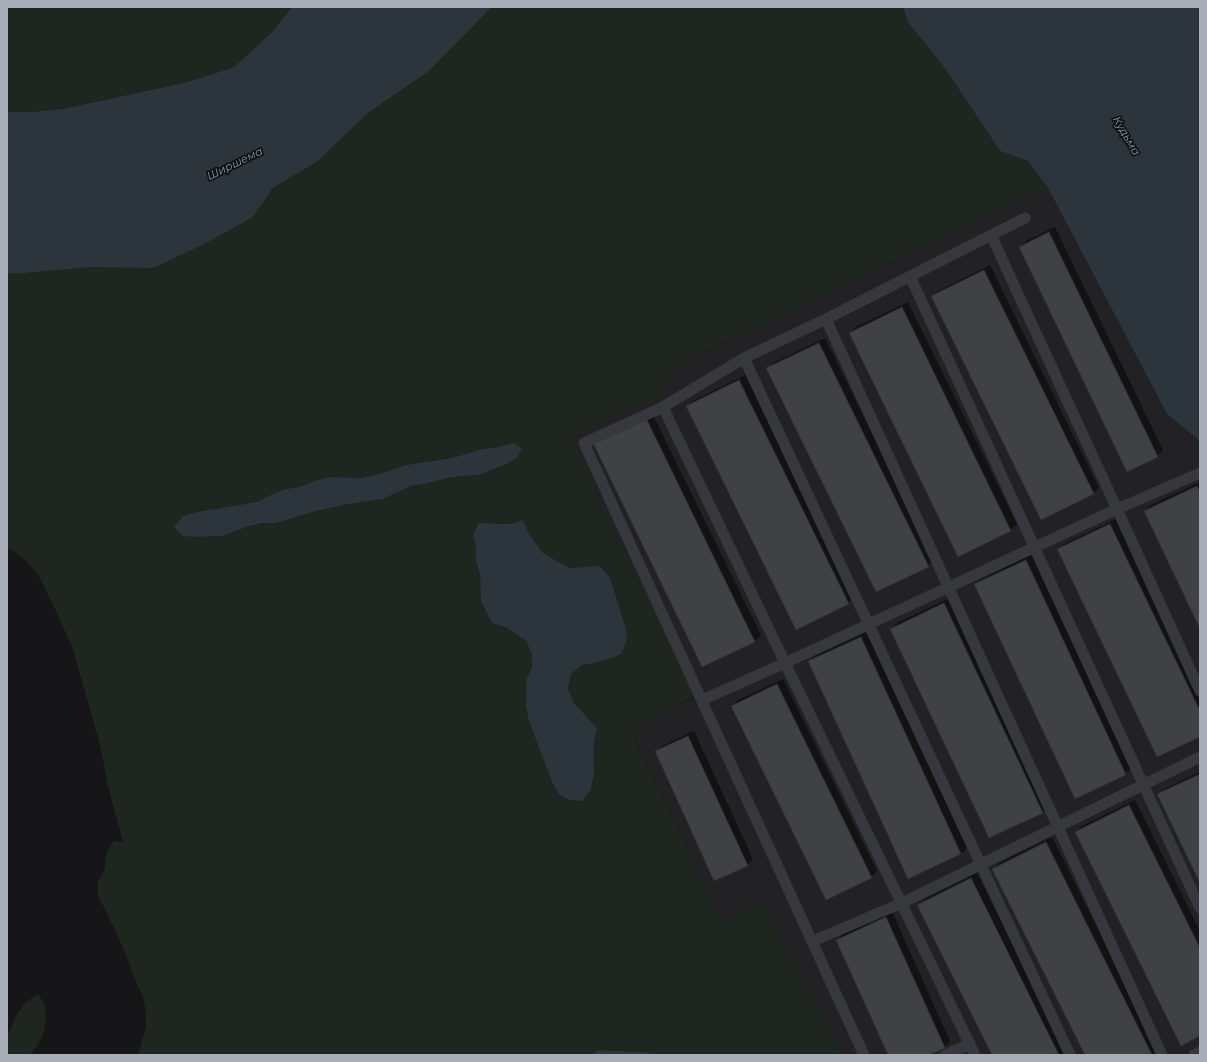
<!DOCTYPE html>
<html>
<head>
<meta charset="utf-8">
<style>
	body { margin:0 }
	#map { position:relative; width:1207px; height:1062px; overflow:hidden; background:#161618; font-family:Montserrat,sans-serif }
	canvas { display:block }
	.frame { position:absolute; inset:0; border:8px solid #a8adb8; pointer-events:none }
</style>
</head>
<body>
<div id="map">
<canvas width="1207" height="1062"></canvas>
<div class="frame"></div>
</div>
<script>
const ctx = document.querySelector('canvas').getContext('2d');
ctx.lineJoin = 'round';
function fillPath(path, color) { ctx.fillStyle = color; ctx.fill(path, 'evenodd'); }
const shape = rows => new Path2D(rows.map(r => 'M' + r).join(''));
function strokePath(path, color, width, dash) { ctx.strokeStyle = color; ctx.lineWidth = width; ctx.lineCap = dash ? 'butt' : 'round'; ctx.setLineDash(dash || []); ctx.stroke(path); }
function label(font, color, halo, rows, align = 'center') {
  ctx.font = font + ' Montserrat,sans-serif'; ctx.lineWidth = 3.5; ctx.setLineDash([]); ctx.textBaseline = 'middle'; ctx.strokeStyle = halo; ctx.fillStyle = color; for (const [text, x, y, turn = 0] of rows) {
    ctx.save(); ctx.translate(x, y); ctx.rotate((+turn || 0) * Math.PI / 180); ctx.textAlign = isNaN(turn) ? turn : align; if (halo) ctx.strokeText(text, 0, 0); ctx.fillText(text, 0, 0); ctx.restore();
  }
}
fillPath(shape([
	[1048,188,1167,414,1200,441,1200,1055,843,1055,761,902,723,922,631,731,696,696,569,434,659,396,674,366]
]), '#222225');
fillPath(shape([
	[7,7,292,7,271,33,234,67,188,82,62,109,31,112,7,112],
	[492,7,903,7,909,22,944,67,1000,151,1028,161,1048,188,674,366,659,396,570,434,696,695,631,732,723,922,761,902,843,1055,662,1055,643,1052,598,1050,591,1055,138,1055,146,1027,146,1012,143,996,136,983,125,952,105,909,98,896,98,881,105,869,106,854,114,841,123,842,108,786,100,745,73,649,56,611,39,576,26,561,10,549,7,549,7,273,25,273,93,267,253,217,273,188,318,161,368,113,429,71],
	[498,447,517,458,479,475,452,477,425,484,411,486,383,499,343,505,316,511,276,523,262,523,249,526,223,536,196,537,174,527,183,516,197,512,258,502,285,489,300,487,314,481,330,477,360,478,376,475,406,465,452,458,482,449],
	[523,520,529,534,542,552,555,560,570,568,600,566,610,578,625,625,609,659,595,663,582,665,571,673,568,689,574,703,597,728,594,743,594,773,558,793,552,782,543,757,526,679,532,667,532,654,526,641,516,634,505,627,492,623,481,601,480,575,476,562,476,548,473,535,494,523,509,524],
	[38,994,45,1005,46,1018,44,1032,38,1045,30,1055,7,1055,7,1037,17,1014,26,1002]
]), '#1e261f');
fillPath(shape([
	[292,7,492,7,429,71,368,113,318,161,273,188,253,217,204,244,153,268,93,267,25,273,7,273,7,112,31,112,62,109,188,82,234,67,271,33],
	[903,7,1200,7,1200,441,1167,414,1048,188,1028,161,1000,151,944,67,908,22],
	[514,443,522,448,517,458,506,464,479,475,452,477,425,484,411,486,383,499,343,505,316,511,276,523,262,523,249,526,223,536,196,537,183,536,174,527,183,516,197,512,257,502,271,495,285,489,300,487,314,481,330,477,360,478,376,475,406,465,452,458,482,449,498,447],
	[523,520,529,534,542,552,555,560,570,568,600,566,610,578,625,625,627,640,621,654,609,659,595,663,582,665,571,674,568,689,574,703,597,728,594,743,594,773,591,789,582,801,569,800,558,793,552,782,529,721,526,707,526,679,532,667,532,654,526,641,516,634,505,627,492,623,481,601,480,575,476,562,476,548,473,535,479,523,509,524],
	[598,1050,643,1052,662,1055,591,1055]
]), '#2c353c');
fillPath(shape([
	[1055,227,1163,450,1157,456,1020,247,1026,241],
	[990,265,1099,488,1093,493,932,296,938,291],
	[908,302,1017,524,1011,530,959,556,850,333,856,327],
	[825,338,934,560,928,566,767,369,773,363],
	[745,375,854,598,848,603,687,406,693,401],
	[652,413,761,635,755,641,703,666,594,444],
	[1200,482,1200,627,1145,511,1151,505],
	[1116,519,1200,693,1200,735,1058,549,1064,544],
	[1031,555,1131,768,1125,774,975,584,981,579],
	[950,598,1049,807,1043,812,990,837,891,629,897,623],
	[867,632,967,848,961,854,909,877,809,661,815,656],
	[783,679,877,871,871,877,732,706,738,700],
	[694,731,753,859,747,865,656,752,662,746],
	[1200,772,1200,881,1158,795,1164,789],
	[1135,800,1200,931,1200,1035,1076,832,1082,826],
	[1052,837,1158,1050,1153,1055,1086,1055,994,869,999,863],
	[977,873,1068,1055,993,1055,919,905,924,899],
	[892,912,950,1041,945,1047,927,1055,889,1055,837,940,843,934]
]), '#0007');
const building = shape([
	[1049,232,1158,457,1127,472,1019,247,1049,232],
	[984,270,1094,494,1041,520,931,296,984,270],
	[902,307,1011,531,958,557,849,333,902,307],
	[819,343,929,567,876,592,766,368,819,343],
	[739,380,849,604,796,630,686,406,739,380],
	[646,418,755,642,702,667,593,443,646,418],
	[1197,486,1200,492,1200,629,1144,511,1197,486],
	[1110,524,1200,711,1200,737,1157,757,1057,549,1110,524],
	[1026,560,1126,775,1075,799,974,584,1026,560],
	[944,603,1043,813,989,838,890,629,944,603],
	[861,637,961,854,908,879,808,661,861,637],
	[777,684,872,878,826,900,731,706,777,684],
	[688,736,748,866,714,881,655,751,688,736],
	[1200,774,1200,883,1157,794,1200,774],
	[1129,805,1200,948,1200,1036,1181,1046,1075,832,1129,805],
	[1046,842,1152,1055,1085,1055,992,869,1046,842],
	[971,878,1059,1055,992,1055,917,905,971,878],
	[886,917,945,1048,929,1055,888,1055,836,940,886,917]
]);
fillPath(building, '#404145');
strokePath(building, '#303034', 1);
strokePath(shape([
	[991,235,1117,509,1200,691],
	[910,276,1200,908],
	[826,319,1162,1055],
	[744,358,1070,1055],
	[663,407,584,443,864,1055],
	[702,700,785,663,1117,509,1200,473],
	[813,941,902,903,1200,757],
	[945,1055,970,1044],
	[975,1055,785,663,663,407,744,358,826,319,1025,218],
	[1194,1055,1200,1052]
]), '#37383d', 11);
label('italic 11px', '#7f9bb3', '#111113', [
	["Кудьма",1126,136,60],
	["Ширшема",235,164,-26]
]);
</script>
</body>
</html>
